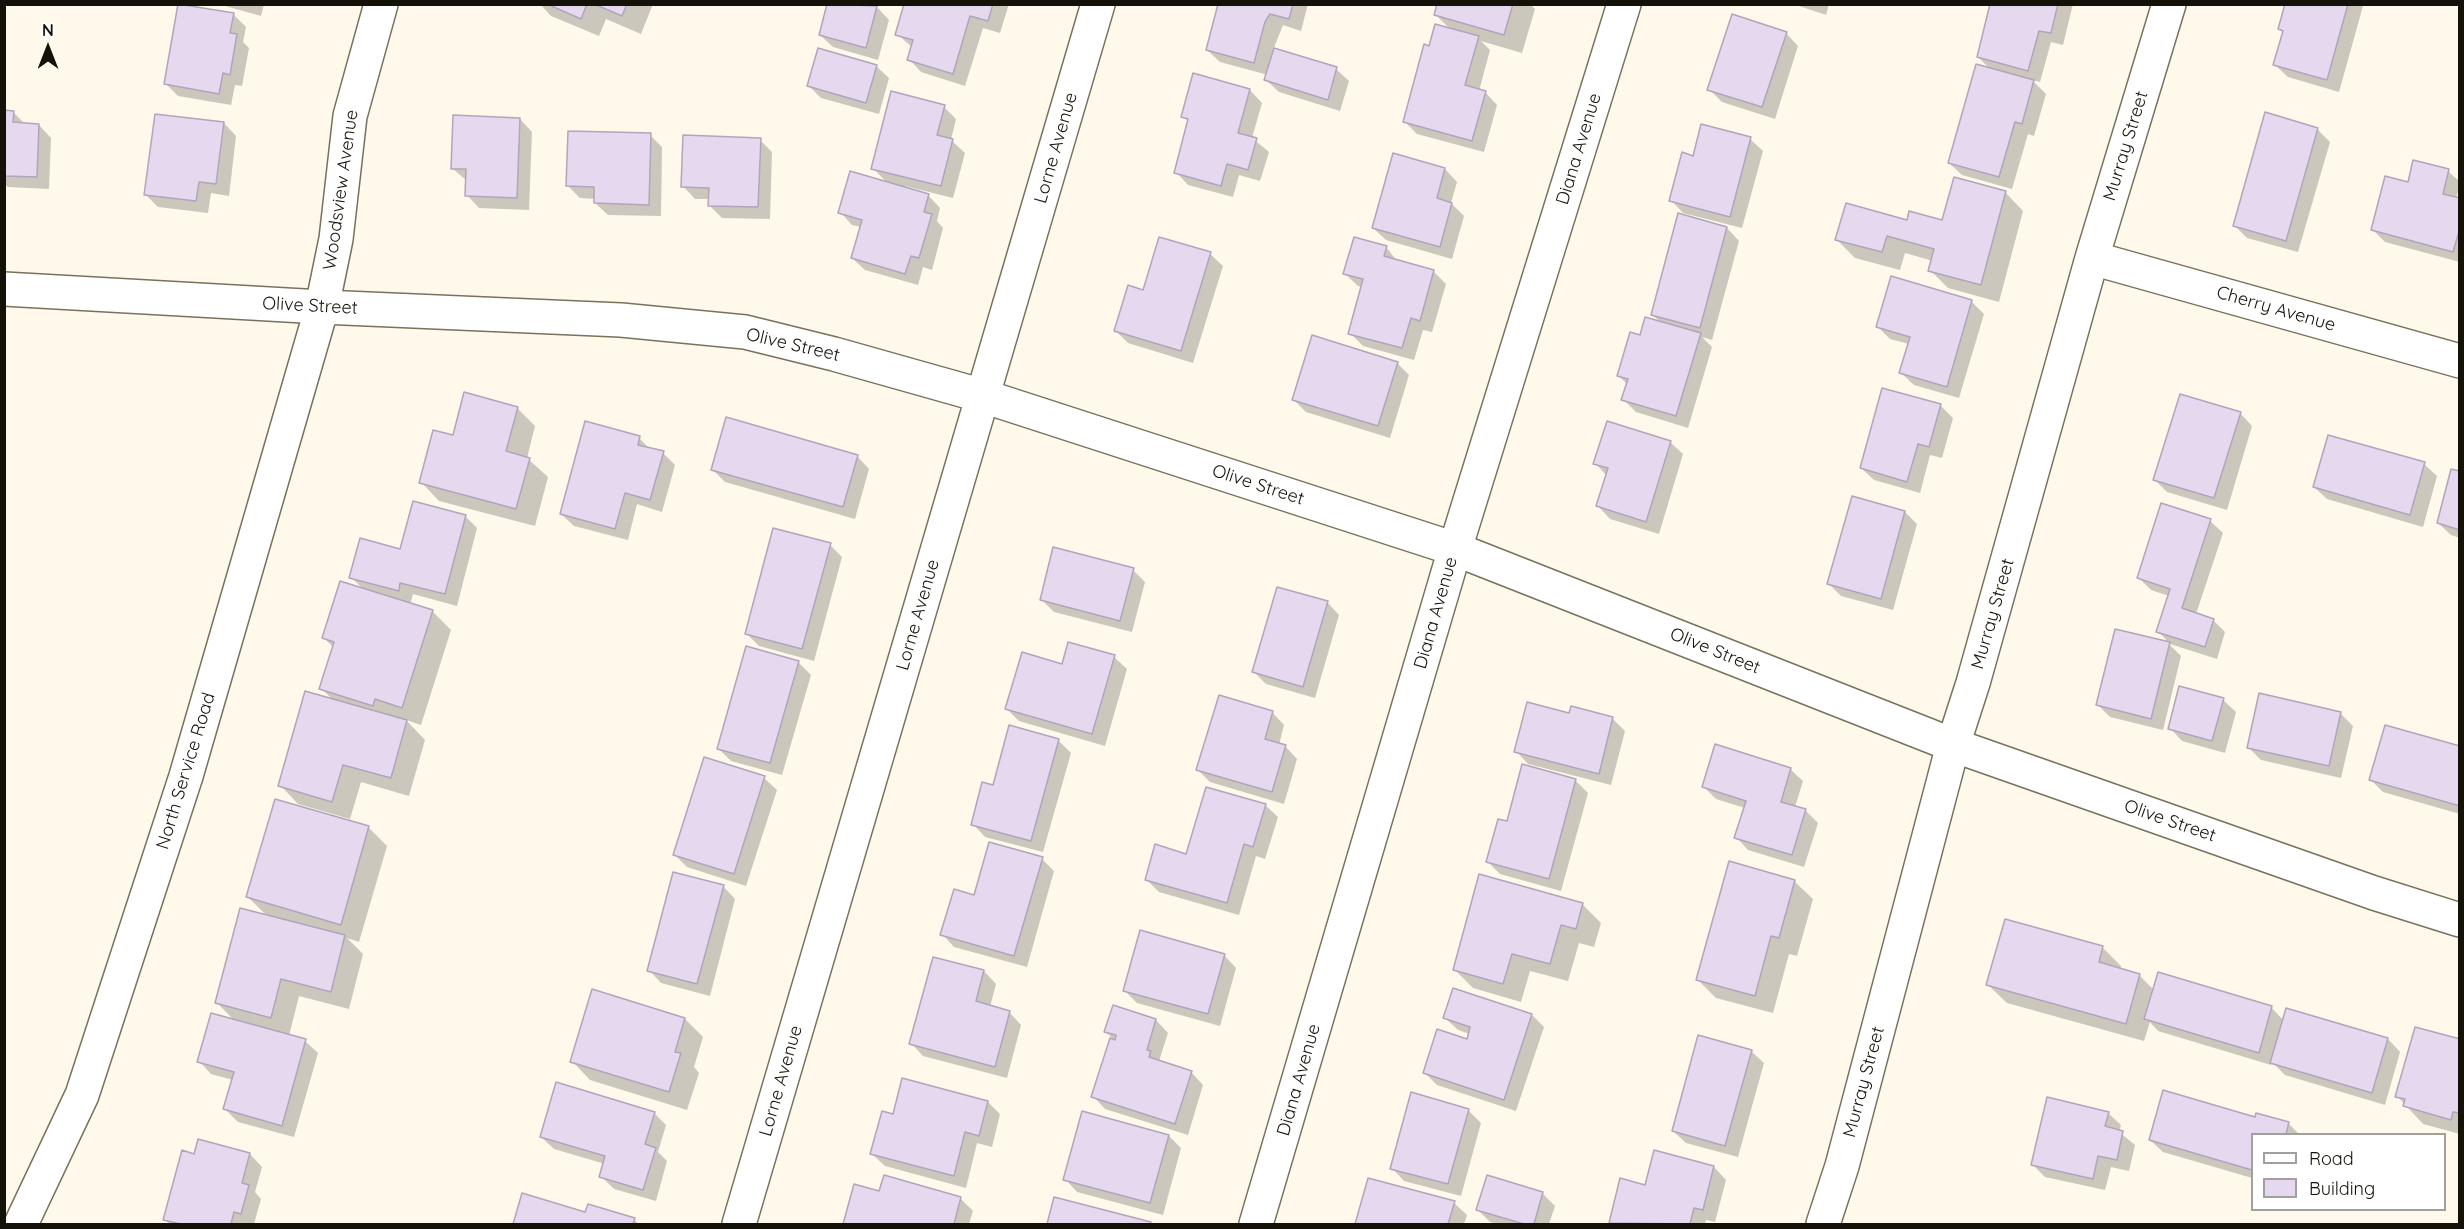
<!DOCTYPE html>
<html>
<head>
<meta charset="utf-8">
<style>
	body { margin:0 }
	#map { position:relative; width:2464px; height:1229px; overflow:hidden; background:#fef9eb; font-family:Quicksand,sans-serif }
	canvas { display:block }
	.frame { position:absolute; inset:0; border:6px solid #131108; pointer-events:none }
	.legend { position:absolute; left:2251px; top:1133px; width:195px; height:78px; box-sizing:border-box; background:#fff; border:2px solid #a1a09c; margin:0; padding:8px 10px; list-style:none; font-size:18px; color:#131108 }
	.legend li { display:flex; align-items:center; gap:12px; height:30px }
	.legend b { width:30px; border:2px solid #a1a09c }
	.north { position:absolute; left:18px; top:18px; width:60px; height:60px; -webkit-text-stroke:4px #fff; paint-order:stroke; rotate:0deg; font-size:16px; font-weight:700; line-height:24px; text-align:center; color:#131108 }
	.north::after { content:''; display:block; margin:auto; width:21px; height:27px; background:#131108; clip-path:polygon(50% 0,100% 100%,50% 72%,0 100%) }
</style>
</head>
<body>
<div id="map">
<canvas width="2464" height="1229"></canvas>
<div class="frame"></div>
<ul class="legend">
<li><b style="height:8px;background:#fff"></b>Road</li>
<li><b style="height:16px;background:#e5d8ef"></b>Building</li>
</ul>
<div class="north">N</div>
</div>
<script>
const ctx = document.querySelector('canvas').getContext('2d');
ctx.lineJoin = 'round';
function fillPath(path, color) { ctx.fillStyle = color; ctx.fill(path, 'evenodd'); }
const shape = rows => new Path2D(rows.map(r => 'M' + r).join(''));
function strokePath(path, color, width, dash) { ctx.strokeStyle = color; ctx.lineWidth = width; ctx.lineCap = dash ? 'butt' : 'round'; ctx.setLineDash(dash || []); ctx.stroke(path); }
function label(font, color, halo, rows, align = 'center') {
  ctx.font = font + ' Quicksand,sans-serif'; ctx.lineWidth = 5; ctx.setLineDash([]); ctx.textBaseline = 'middle'; ctx.strokeStyle = halo; ctx.fillStyle = color; for (const [text, x, y, turn = 0] of rows) {
    ctx.save(); ctx.translate(x, y); ctx.rotate((+turn || 0) * Math.PI / 180); ctx.textAlign = isNaN(turn) ? turn : align; if (halo) ctx.strokeText(text, 0, 0); ctx.fillText(text, 0, 0); ctx.restore();
  }
}
fillPath(shape([
	[218,4,264,4,261,16],
	[540,4,653,4,641,34,606,19,599,36,551,16],
	[829,4,866,4,877,7,889,20,878,60,833,47,820,35],
	[906,4,1009,4,1000,33,983,28,965,86,921,72,909,59,913,48,897,34],
	[1219,4,1308,4,1301,31,1283,25,1273,50,1336,69,1349,81,1340,111,1279,92,1266,80,1268,75,1220,62,1207,50],
	[1439,4,1530,4,1535,9,1522,53,1481,41,1490,50,1479,91,1485,92,1497,105,1484,152,1417,134,1404,121,1431,47,1451,30,1436,15],
	[1793,4,1829,4,1826,15],
	[1992,4,2073,4,2063,45,2051,42,2040,82,2032,80,2046,94,2034,136,2028,134,2012,189,1962,175,1949,163,1991,70,1978,57],
	[2287,4,2361,4,2363,6,2339,92,2288,77,2275,65,2284,33,2280,29],
	[233,14,246,27,243,42,249,48,242,86,235,85,231,105,178,96,165,83],
	[1786,33,1798,46,1775,119,1722,102,1709,89],
	[876,66,889,78,879,114,821,98,809,86],
	[1194,75,1250,90,1262,103,1252,138,1269,152,1260,181,1239,175,1233,197,1188,185,1176,172,1189,122,1183,116],
	[944,107,956,119,951,140,965,153,953,198,905,186,905,188,928,195,940,208,937,221,943,228,932,270,923,267,918,285,865,270,852,258,861,227,852,225,840,212,888,184,873,168],
	[4,112,13,112,25,124,39,125,51,138,49,189,8,187,4,184],
	[520,119,532,132,529,210,479,208,467,195,467,181,452,168],
	[224,123,236,136,229,196,211,193,208,213,158,207,146,195],
	[2317,129,2330,142,2298,252,2247,238,2234,225],
	[650,135,662,147,661,216,608,215,595,203,596,199,580,198,568,186],
	[1750,139,1763,151,1742,228,1683,213,1671,200,1694,158],
	[760,140,772,152,770,219,722,218,709,205,710,199,695,199,683,186],
	[1445,169,1457,182,1451,203,1464,216,1452,259,1386,240,1373,228],
	[2448,171,2460,182,2456,199,2460,200,2460,262,2385,242,2373,230],
	[2005,192,2023,211,1999,302,1948,288,1930,270,1933,261,1905,253,1900,270,1855,258,1837,240,1908,221,1943,222],
	[1727,228,1739,241,1712,340,1702,337,1712,347,1688,428,1636,412,1623,399,1628,385,1619,376,1661,323,1652,314],
	[1386,247,1398,262,1433,271,1446,284,1432,332,1423,330,1414,360,1363,346,1350,333,1363,287,1358,286,1345,274],
	[1210,254,1223,266,1193,363,1128,343,1116,331,1144,291],
	[1971,301,1984,314,1959,398,1914,385,1901,373,1909,344,1890,339,1878,327],
	[1397,363,1409,375,1390,438,1306,412,1294,400],
	[1940,405,1953,418,1942,458,1930,455,1920,493,1874,480,1861,468],
	[517,408,535,426,527,458,548,477,535,526,439,501,421,482,454,437],
	[2240,413,2252,426,2227,510,2167,492,2155,480],
	[639,438,651,450,663,453,675,465,662,512,637,504,628,540,574,526,561,514],
	[1670,442,1683,454,1659,534,1610,519,1598,506,1607,476,1595,463],
	[857,456,869,469,855,519,725,482,712,469],
	[2424,464,2437,476,2423,527,2327,499,2314,487],
	[2460,473,2460,538,2451,535,2438,523],
	[2162,505,2210,521,2223,533,2196,614,2213,620,2225,632,2217,659,2170,644,2158,631,2169,596,2151,590,2138,577],
	[1905,512,1917,524,1893,610,1841,596,1829,584],
	[465,516,477,528,457,606,413,594,410,605,433,612,451,630,421,725,406,720,425,740,409,796,361,782,350,819,298,804,280,785,334,701,321,688,334,648,324,638,363,589,351,577],
	[830,545,842,557,814,661,759,646,746,633],
	[1133,570,1145,582,1132,632,1054,612,1041,599],
	[1327,602,1339,615,1315,698,1266,684,1254,672],
	[2169,644,2181,656,2163,730,2110,717,2098,705],
	[1114,657,1127,669,1105,746,1019,721,1007,709,1063,665],
	[798,662,811,675,782,775,731,761,719,749],
	[2223,700,2236,712,2225,753,2182,741,2170,728],
	[1572,708,1613,719,1625,731,1611,785,1528,764,1516,751,1570,715],
	[1272,712,1284,725,1279,745,1285,746,1297,759,1284,804,1210,782,1198,770],
	[2340,713,2353,726,2341,778,2261,760,2249,748],
	[1058,740,1071,753,1043,852,985,837,973,824,994,787],
	[2460,748,2460,814,2383,792,2371,780],
	[1790,769,1803,781,1795,807,1805,810,1818,823,1804,867,1748,850,1736,837,1745,808,1716,799,1704,787],
	[764,778,777,790,746,886,687,867,675,855],
	[1575,780,1588,793,1561,891,1500,874,1488,862,1508,823],
	[1265,805,1278,817,1265,859,1256,856,1239,915,1159,892,1146,879],
	[368,827,387,846,359,942,347,938,363,954,349,1009,299,996,289,1036,305,1041,318,1053,294,1137,238,1122,225,1109,233,1080,211,1074,199,1061,236,1022,217,1003,267,916,248,897],
	[1042,859,1054,871,1027,967,954,947,942,934,975,897],
	[1794,881,1813,899,1797,956,1789,954,1773,1013,1716,998,1697,979],
	[723,886,735,899,710,996,661,983,649,970],
	[1582,904,1601,923,1594,947,1579,943,1568,981,1530,971,1521,1002,1473,988,1455,970],
	[2006,921,2103,948,2121,966,2120,969,2139,975,2154,990,2271,1007,2284,1021,2388,1039,2400,1052,2385,1105,2285,1075,2272,1062,2271,1065,2158,1031,2150,1022,2144,1041,2007,1003,1988,985],
	[1224,955,1236,968,1220,1026,1137,1003,1124,990],
	[984,971,996,984,990,1007,1009,1012,1021,1025,1007,1078,923,1056,911,1043],
	[1114,1007,1156,1020,1168,1033,1159,1061,1191,1072,1203,1085,1188,1135,1105,1109,1093,1096,1117,1043,1106,1032],
	[1532,1015,1544,1027,1516,1111,1437,1085,1425,1073,1468,1041,1470,1034,1458,1030,1445,1018],
	[685,1019,703,1037,694,1067,699,1073,687,1110,590,1080,572,1061],
	[2460,1040,2460,1134,2423,1124,2397,1096],
	[1751,1051,1764,1063,1738,1157,1686,1143,1673,1131],
	[988,1102,1000,1114,992,1147,977,1143,966,1188,885,1166,872,1154,894,1116],
	[1468,1110,1481,1123,1461,1196,1404,1181,1392,1168],
	[654,1113,666,1125,658,1152,667,1161,656,1201,614,1189,601,1176,605,1164,554,1149,541,1137],
	[2108,1113,2121,1125,2119,1132,2135,1145,2129,1171,2111,1167,2105,1190,2045,1177,2032,1164],
	[2257,1115,2289,1124,2299,1134,2252,1134,2252,1178,2163,1152,2150,1140,2255,1119],
	[1169,1136,1181,1148,1163,1215,1077,1192,1065,1179],
	[1655,1152,1714,1167,1726,1180,1715,1222,1706,1220,1705,1224,1612,1224,1610,1223,1646,1187],
	[250,1154,262,1167,255,1192,261,1199,254,1224,170,1224,164,1219,195,1156],
	[885,1177,961,1199,973,1211,969,1224,844,1224,855,1186,880,1193],
	[1369,1180,1454,1203,1467,1215,1464,1224,1357,1224],
	[1542,1193,1555,1206,1549,1224,1498,1224,1490,1222,1478,1210],
	[523,1195,587,1214,634,1220,639,1224,514,1224],
	[1056,1198,1150,1224,1151,1224,1049,1224]
]), '#0003');
const building = shape([
	[178,4,234,13,230,33,237,34,230,75,223,73,219,94,164,84,178,4],
	[547,4,587,4,581,19,547,4],
	[594,4,627,4,622,16,594,4],
	[827,4,877,6,866,48,819,35,827,4],
	[904,4,993,4,988,21,970,16,953,74,907,60,913,40,895,35,904,4],
	[1218,4,1293,4,1289,19,1270,14,1265,22,1254,63,1206,50,1218,4],
	[1437,4,1513,4,1504,35,1434,15,1437,4],
	[1990,4,2058,4,2051,33,2039,31,2028,71,1977,57,1990,4],
	[2285,4,2348,4,2327,80,2273,65,2283,31,2278,29,2285,4],
	[1732,14,1787,32,1762,107,1707,90,1732,14],
	[1435,24,1479,36,1465,85,1486,91,1472,141,1403,122,1424,44,1429,46,1435,24],
	[818,48,877,65,866,103,807,86,818,48],
	[1274,48,1337,67,1328,100,1264,80,1274,48],
	[1976,64,2034,80,2022,124,2015,122,1999,177,1948,163,1976,64],
	[1193,73,1250,89,1238,133,1257,138,1248,170,1227,164,1221,186,1174,173,1188,119,1181,117,1193,73],
	[891,91,945,105,937,135,953,139,941,186,871,169,891,91],
	[4,110,14,111,13,122,39,124,37,177,4,176,4,110],
	[2265,112,2318,128,2286,241,2233,226,2265,112],
	[155,114,224,122,216,184,199,182,196,201,144,195,155,114],
	[453,115,520,118,517,198,465,196,466,169,451,169,453,115],
	[1701,124,1751,137,1730,217,1669,201,1682,152,1693,156,1701,124],
	[568,131,651,133,649,205,594,203,594,187,566,186,568,131],
	[683,135,761,138,758,207,708,206,709,188,681,187,683,135],
	[1393,153,1445,168,1437,198,1452,203,1440,247,1372,228,1393,153],
	[2413,160,2449,169,2443,194,2460,198,2460,228,2453,252,2371,230,2385,176,2408,182,2413,160],
	[850,171,929,194,924,212,932,214,919,258,911,256,905,274,851,258,862,220,838,213,850,171],
	[1954,177,2006,191,1981,285,1928,271,1934,249,1887,236,1882,252,1835,240,1846,203,1907,220,1909,211,1942,220,1954,177],
	[1678,213,1727,227,1700,328,1651,315,1678,213],
	[1159,237,1211,252,1181,351,1114,331,1128,285,1143,290,1159,237],
	[1354,237,1387,246,1384,256,1434,270,1420,321,1411,318,1402,348,1348,334,1363,279,1343,274,1354,237],
	[1891,276,1972,300,1947,387,1899,373,1910,337,1876,327,1891,276],
	[1645,317,1701,333,1676,416,1621,400,1628,379,1617,376,1630,332,1640,335,1645,317],
	[1312,335,1398,362,1378,426,1292,400,1312,335],
	[1882,388,1941,404,1929,447,1918,444,1907,482,1860,468,1882,388],
	[464,392,518,407,506,451,530,458,516,509,419,483,433,430,453,435,464,392],
	[2180,394,2241,412,2214,498,2153,480,2180,394],
	[726,417,858,455,843,507,711,470,726,417],
	[585,421,640,436,638,445,664,451,650,500,625,493,615,529,560,514,585,421],
	[1607,421,1671,441,1646,522,1596,506,1608,468,1593,464,1607,421],
	[2328,435,2425,462,2410,515,2313,487,2328,435],
	[2451,469,2460,471,2460,530,2437,523,2451,469],
	[1852,496,1905,511,1881,599,1827,584,1852,496],
	[413,501,466,515,445,594,400,583,399,591,349,578,360,538,400,549,413,501],
	[2161,503,2211,519,2182,608,2214,619,2205,647,2156,632,2170,589,2137,578,2161,503],
	[773,528,831,543,802,649,745,634,773,528],
	[1053,547,1134,568,1120,621,1040,600,1053,547],
	[340,581,433,610,402,708,375,699,373,706,319,689,334,642,322,638,340,581],
	[1277,587,1328,601,1303,687,1252,672,1277,587],
	[2115,629,2170,642,2151,719,2096,705,2115,629],
	[1068,642,1115,655,1092,734,1005,709,1022,652,1062,664,1068,642],
	[746,646,799,661,770,763,717,749,746,646],
	[2179,686,2224,698,2212,741,2168,729,2179,686],
	[305,691,407,720,391,778,343,765,332,802,278,786,305,691],
	[2259,693,2341,712,2329,766,2247,748,2259,693],
	[1219,695,1273,711,1265,739,1286,745,1272,792,1196,770,1219,695],
	[1527,702,1569,713,1571,706,1613,717,1599,774,1514,752,1527,702],
	[1009,725,1059,739,1031,841,971,825,982,782,993,785,1009,725],
	[2385,725,2460,746,2460,806,2369,780,2385,725],
	[1715,744,1791,768,1781,802,1806,809,1792,855,1734,838,1746,801,1702,787,1715,744],
	[704,757,765,776,734,874,673,855,704,757],
	[1522,764,1576,779,1549,879,1486,862,1498,819,1507,821,1522,764],
	[1206,787,1266,804,1253,847,1244,844,1227,903,1145,880,1155,844,1186,854,1206,787],
	[275,799,369,826,341,925,246,897,275,799],
	[989,842,1043,857,1014,956,940,935,954,889,974,895,989,842],
	[1729,861,1795,880,1779,938,1771,936,1755,996,1696,980,1729,861],
	[673,872,724,885,697,984,647,971,673,872],
	[1479,874,1583,903,1576,929,1561,925,1550,964,1512,954,1503,984,1453,970,1479,874],
	[240,908,345,935,331,992,281,979,271,1018,215,1003,240,908],
	[2005,919,2103,946,2099,962,2140,974,2126,1024,1986,985,2005,919],
	[1140,930,1225,954,1208,1014,1123,991,1140,930],
	[933,957,984,970,976,1001,1010,1011,995,1067,909,1044,933,957],
	[2158,972,2272,1006,2259,1053,2144,1019,2158,972],
	[1453,988,1532,1014,1504,1100,1423,1073,1437,1029,1467,1039,1470,1027,1443,1018,1453,988],
	[592,989,685,1018,675,1052,681,1053,669,1092,570,1062,592,989],
	[1113,1005,1156,1019,1147,1050,1151,1051,1149,1057,1192,1071,1175,1124,1091,1097,1110,1038,1115,1040,1116,1035,1104,1032,1113,1005],
	[2286,1008,2388,1038,2372,1093,2270,1063,2286,1008],
	[211,1013,306,1039,282,1126,223,1109,234,1072,197,1062,211,1013],
	[2415,1027,2460,1039,2460,1113,2453,1112,2451,1120,2403,1106,2405,1099,2395,1097,2415,1027],
	[1698,1035,1752,1050,1725,1146,1672,1131,1698,1035],
	[902,1078,988,1101,979,1136,965,1132,954,1176,870,1154,882,1111,893,1114,902,1078],
	[556,1082,655,1112,645,1144,656,1148,643,1190,599,1177,605,1156,540,1137,556,1082],
	[2163,1090,2255,1117,2256,1113,2289,1122,2286,1134,2252,1134,2252,1170,2149,1140,2163,1090],
	[1411,1092,1469,1109,1448,1184,1390,1169,1411,1092],
	[2047,1097,2109,1112,2105,1126,2123,1131,2117,1160,2098,1156,2093,1179,2031,1165,2047,1097],
	[1082,1111,1169,1135,1150,1203,1063,1180,1082,1111],
	[198,1139,250,1153,242,1183,249,1185,241,1214,234,1212,231,1224,181,1224,163,1220,182,1150,194,1154,198,1139],
	[1654,1150,1714,1166,1703,1210,1694,1208,1690,1224,1609,1223,1620,1178,1645,1185,1654,1150],
	[884,1175,961,1197,954,1224,843,1224,854,1184,879,1191,884,1175],
	[1487,1175,1543,1192,1534,1224,1524,1224,1476,1210,1487,1175],
	[1368,1178,1455,1201,1448,1224,1355,1224,1368,1178],
	[522,1193,585,1212,588,1204,635,1218,633,1224,513,1224,522,1193],
	[1054,1197,1151,1222,1150,1224,1047,1224,1054,1197]
]);
fillPath(building, '#e5d8ef');
strokePath(building, '#b1a5bb', 1.5);
const minor = shape([
	[2092,258,2460,361],
	[4,289,322,307,336,239,350,116,381,4],
	[739,1224,1098,4],
	[1256,1224,1455,549,1624,4],
	[1823,1224,1842,1166,1953,745,1973,683,2092,258,2169,4]
]);
const tertiary = shape([
	[21,1224,82,1095,186,776,322,307,621,320,745,332,834,354,983,396,1455,549,1953,745,2374,893,2460,920]
]);
strokePath(minor, '#78715c', 36);
strokePath(tertiary, '#78715c', 36);
strokePath(minor, '#fff', 33);
strokePath(tertiary, '#fff', 33);
label('18px', '#131108', '#fff', [
	["Murray Street",2126,146,-73],
	["Lorne Avenue",1056,148,-74],
	["Diana Avenue",1579,149,-73],
	["Woodsview Avenue",341,190,-82],
	["Olive Street",310,306,3],
	["Cherry Avenue",2276,309,16],
	["Olive Street",793,345,13],
	["Olive Street",1258,485,18],
	["Diana Avenue",1436,613,-74],
	["Murray Street",1993,614,-74],
	["Lorne Avenue",918,615,-74],
	["Olive Street",1715,651,22],
	["North Service Road",186,771,-73],
	["Olive Street",2170,821,19],
	["Diana Avenue",1299,1080,-74],
	["Lorne Avenue",781,1081,-74],
	["Murray Street",1864,1082,-75]
]);
</script>
</body>
</html>
